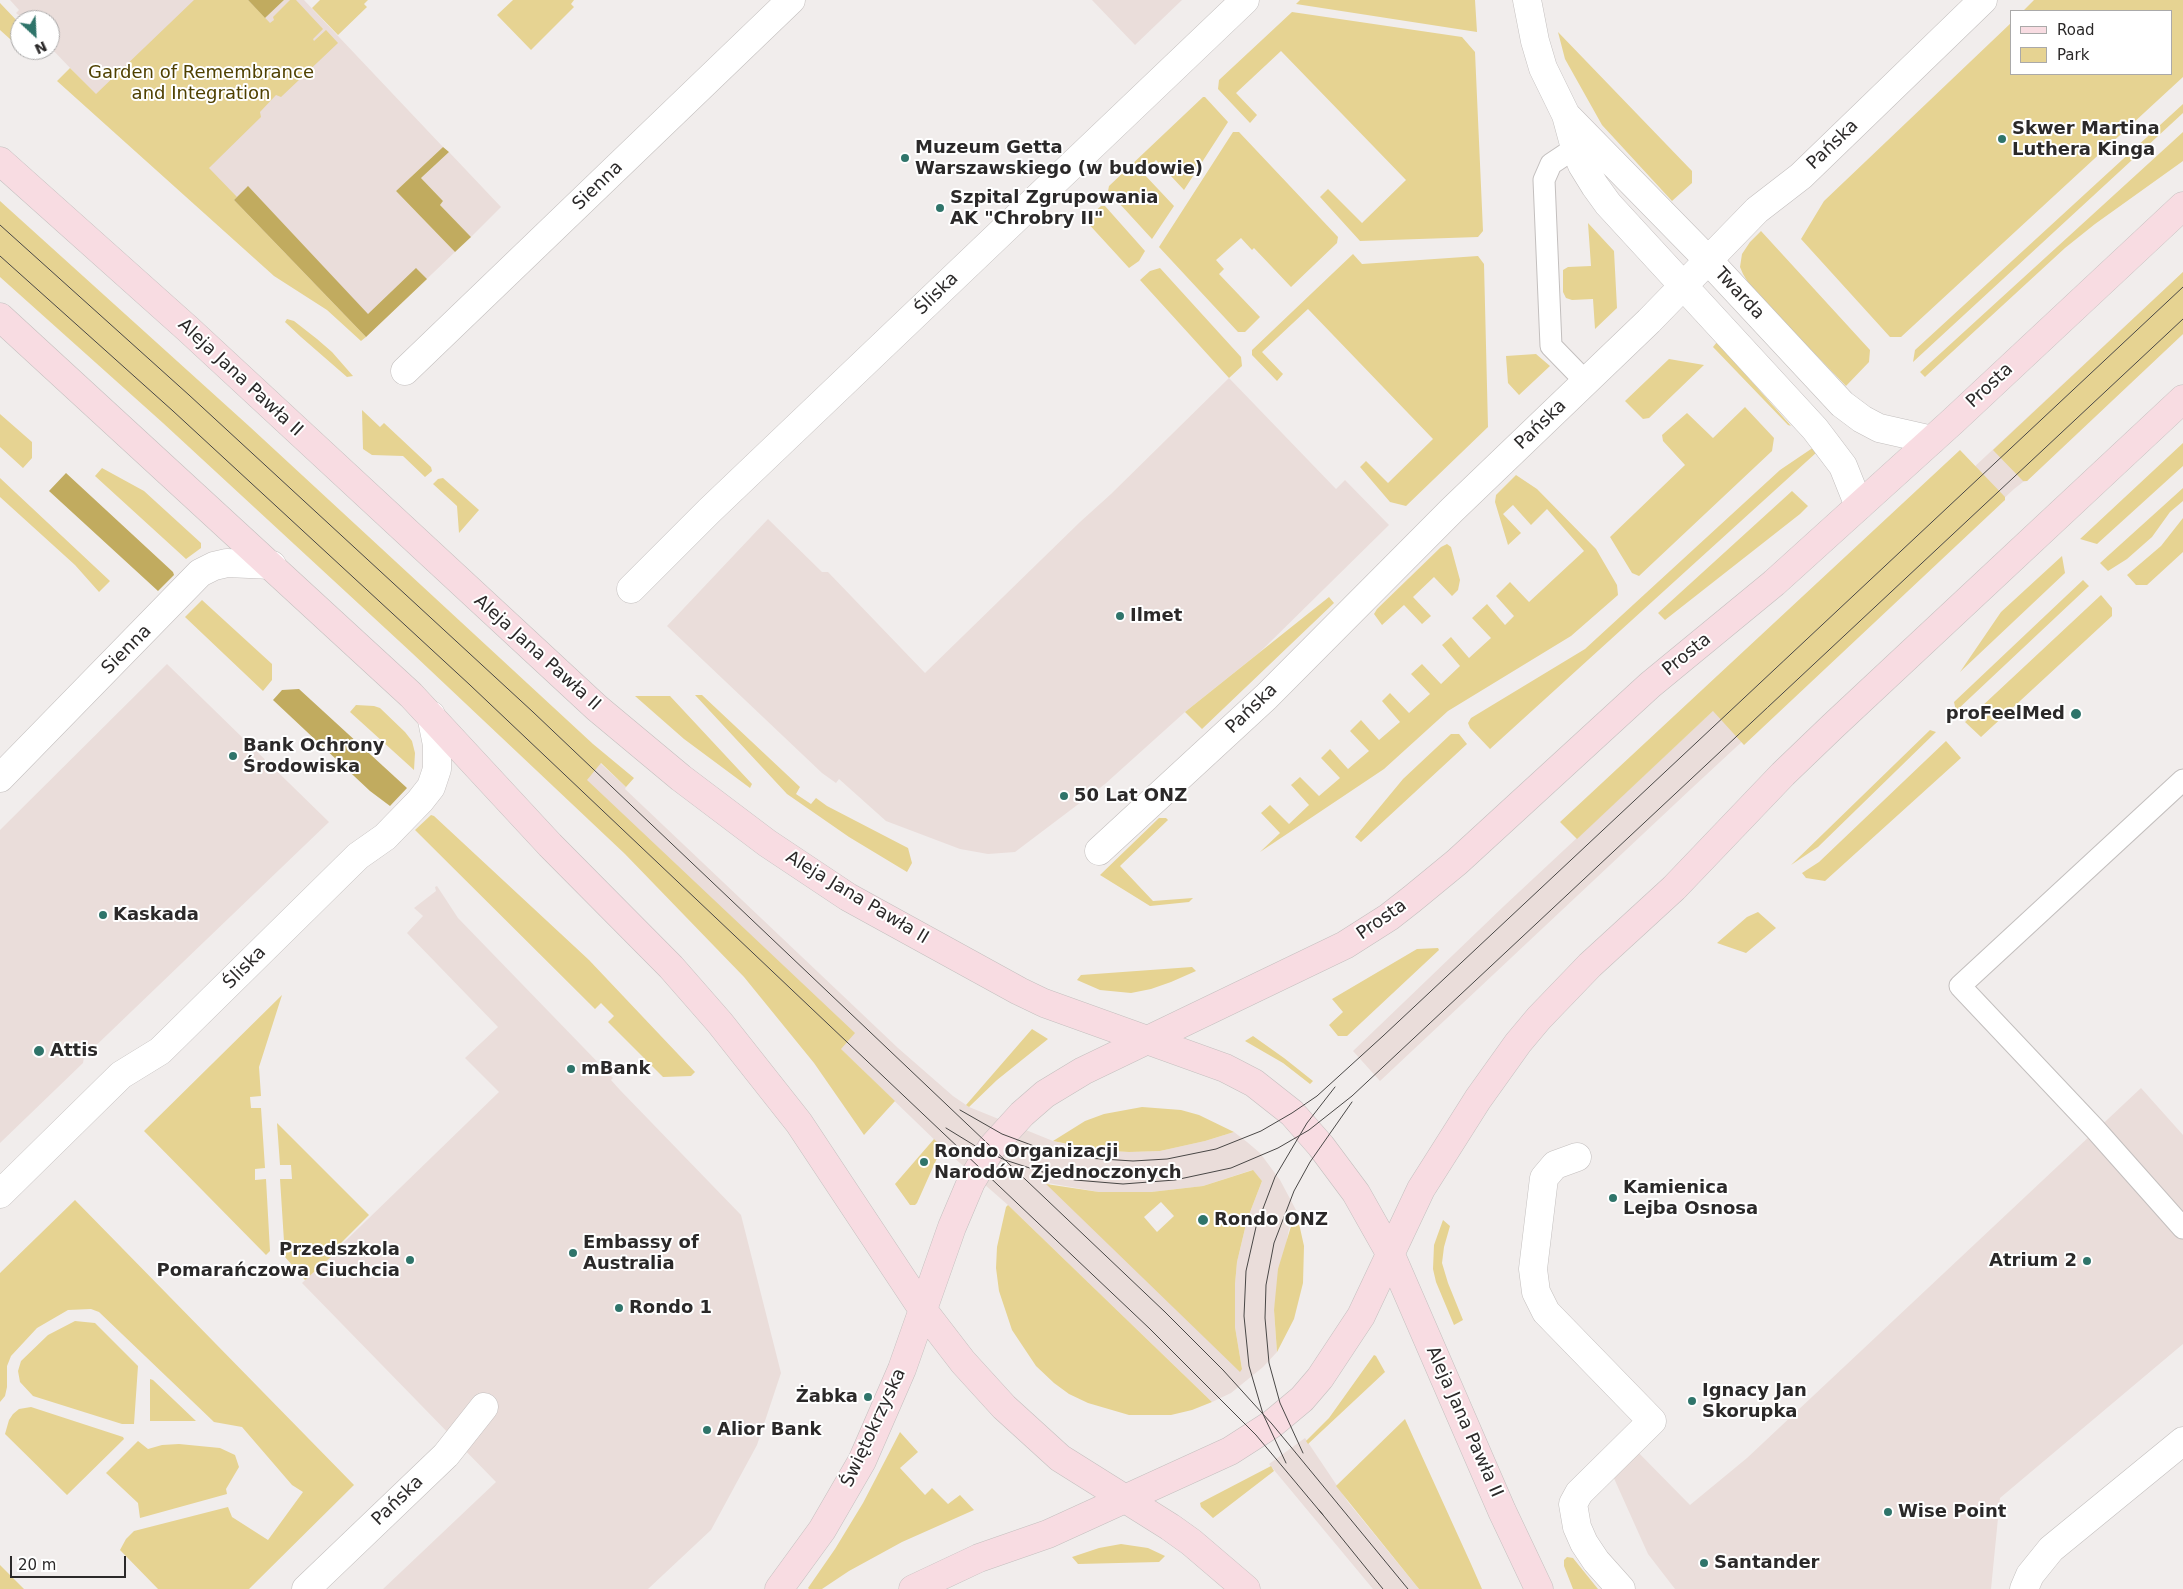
<!DOCTYPE html>
<html>
<head>
<meta charset="utf-8">
<style>
	body { margin:0 }
	#map { position:relative; width:2183px; height:1589px; overflow:hidden; background:#f1edec; font-family:"DejaVu Sans",sans-serif }
	canvas { display:block }
	.legend { position:absolute; left:2010px; top:10px; width:162px; height:65px; box-sizing:border-box; background:#fff; border:1px solid #aaa9a9; margin:0; padding:6px 9px; list-style:none; font-size:15px; color:#2b2929 }
	.legend li { display:flex; align-items:center; gap:10px; height:25px }
	.legend b { width:25px; border:1px solid #aaa9a9 }
	.north { position:absolute; left:10px; top:10px; width:50px; height:50px; box-sizing:border-box; background:#fff; border:1px solid #aaa9a9; border-radius:50%; rotate:155deg; font-size:14px; font-weight:700; line-height:20px; text-align:center; color:#2b2929 }
	.north::after { content:''; display:block; margin:auto; width:18px; height:22px; background:#2f746a; clip-path:polygon(50% 0,100% 100%,50% 72%,0 100%) }
	.scale { position:absolute; left:10px; top:1556px; width:116px; height:22px; box-sizing:border-box; border:2px solid #2b2929; border-top:0; padding-left:6px; font-size:15px; line-height:18px; white-space:nowrap; color:#2b2929; -webkit-text-stroke:4px #fff; paint-order:stroke }
</style>
</head>
<body>
<div id="map">
<canvas width="2183" height="1589"></canvas>
<ul class="legend">
<li><b style="height:6px;background:#f8dce2"></b>Road</li>
<li><b style="height:14px;background:#e6d392"></b>Park</li>
</ul>
<div class="north">N</div>
<div class="scale">20 m</div>
</div>
<script>
const ctx = document.querySelector('canvas').getContext('2d');
ctx.lineJoin = 'round';
function fillPath(path, color) { ctx.fillStyle = color; ctx.fill(path, 'evenodd'); }
const shape = rows => new Path2D(rows.map(r => 'M' + r).join(''));
function strokePath(path, color, width, dash) { ctx.strokeStyle = color; ctx.lineWidth = width; ctx.lineCap = dash ? 'butt' : 'round'; ctx.setLineDash(dash || []); ctx.stroke(path); }
function label(font, color, halo, rows, align = 'center') {
  ctx.font = font + ' "DejaVu Sans",sans-serif'; ctx.lineWidth = 4; ctx.setLineDash([]); ctx.textBaseline = 'middle'; ctx.strokeStyle = halo; ctx.fillStyle = color; for (const [text, x, y, turn = 0] of rows) {
    ctx.save(); ctx.translate(x, y); ctx.rotate((+turn || 0) * Math.PI / 180); ctx.textAlign = isNaN(turn) ? turn : align; if (halo) ctx.strokeText(text, 0, 0); ctx.fillText(text, 0, 0); ctx.restore();
  }
}
fillPath(shape([
	[10,0,248,0,265,18,284,0,304,0,443,147,396,191,455,252,366,337,234,200,96,95,50,47,50,20,24,20,16,13,19,10],
	[1092,0,1182,0,1135,45],
	[449,152,501,207,471,237,440,205,443,201,421,178],
	[2183,272,2183,334,2027,481,2023,482,2014,489,1692,788,1380,1081,1353,1051,1504,906],
	[1229,378,1336,489,1345,480,1389,525,1260,652,1185,712,1105,784,1015,852,988,854,960,849,886,821,839,779,836,783,822,773,667,626,768,519,822,572,828,572,925,673,1080,522,1111,494],
	[195,390,626,787,625,789,898,1048,953,1096,969,1107,1053,1141,1083,1148,1129,1152,1160,1151,1205,1141,1234,1132,1247,1142,1260,1153,1280,1180,1296,1210,1289,1229,1274,1310,1277,1352,1263,1367,1231,1393,1212,1402,1008,1205,944,1149,756,967],
	[1252,1170,1262,1181,1247,1220,1237,1262,1235,1284,1235,1327,1242,1369,1048,1183,1099,1192,1151,1192,1203,1186],
	[167,664,329,822,84,1057,83,1063,0,1143,0,830],
	[437,886,458,918,613,1078,611,1080,620,1090,741,1215,781,1373,757,1445,711,1530,648,1589,383,1589,496,1482,302,1283,499,1092,465,1058,498,1027,407,933,423,916,414,908,436,891,435,887],
	[2141,1088,2183,1135,2183,1344,2000,1498,1991,1589,1675,1589,1648,1554,1608,1465,1630,1444,1690,1505,1747,1458],
	[1305,1438,1348,1502,1419,1589,1373,1589,1269,1464]
]), '#eaddda');
fillPath(shape([
	[194,0,248,0,270,23,274,20,273,17,290,0,296,0,323,29,313,39,314,41,326,30,338,43,281,97,276,95,260,112,261,117,209,168,237,197,234,200,366,337,361,341,327,310,274,276,57,81,70,68,96,94],
	[320,0,368,0,364,4,367,7,338,35,312,8],
	[513,0,574,0,571,4,574,7,531,50,497,15],
	[1300,0,1475,0,1477,32,1296,4],
	[2034,0,2183,0,2183,77,1901,337,1890,337,1801,239,1824,201,2012,22,2012,74,2172,74,2172,11,2023,11],
	[0,3,20,24,20,48,0,30],
	[1292,12,1462,37,1475,52,1483,231,1478,237,1360,241,1320,197,1328,189,1362,223,1406,180,1281,51,1236,93,1257,115,1250,123,1218,89,1219,80],
	[1558,32,1692,171,1692,183,1672,201,1602,125,1565,59],
	[1203,97,1205,97,1228,122,1184,190,1156,160,1143,173,1174,206,1152,239,1108,191,1109,186],
	[2183,104,2183,113,1913,362,1915,350],
	[1233,132,1239,132,1338,237,1337,243,1291,287,1254,248,1252,250,1241,238,1216,260,1224,269,1219,274,1260,317,1245,332,1238,332,1159,247],
	[2183,132,2183,161,2095,224,2065,248,1927,375,1925,377,1920,372],
	[0,201,250,427,593,744,634,778,626,787,601,763,587,780,855,1033,841,1049,895,1101,864,1135,814,1063,744,977,625,854,412,653,163,423,0,277],
	[1101,206,1105,206,1145,251,1139,261,1129,268,1085,220],
	[1588,223,1614,251,1617,308,1595,329,1593,299,1572,300,1566,298,1563,292,1563,270,1568,267,1591,266],
	[1761,231,1870,350,1869,362,1846,386,1752,289,1743,274,1740,267,1742,254,1750,242],
	[1353,254,1362,264,1478,256,1484,264,1488,427,1406,506,1390,502,1360,467,1366,461,1388,483,1433,439,1308,309,1262,352,1283,374,1277,381,1252,355,1252,350],
	[1160,268,1241,357,1242,366,1229,378,1140,280,1150,271],
	[2183,272,2183,334,2027,481,2023,481,1993,450],
	[287,319,294,321,317,339,332,352,353,376,347,377,301,337,285,322],
	[1717,342,1791,426,1788,425,1713,347],
	[1536,354,1550,366,1519,395,1508,383,1506,356],
	[1669,359,1704,365,1649,418,1643,419,1625,401],
	[1745,407,1774,438,1772,451,1639,576,1632,573,1610,537,1685,465,1663,441,1662,435,1687,413,1713,438],
	[362,410,380,427,384,423,431,467,432,471,425,477,403,456,372,455,363,449],
	[0,414,32,442,32,458,23,468,0,447],
	[2183,443,2183,466,2097,544,2080,539],
	[1814,447,1817,452,1490,749,1470,728,1468,723,1471,718,1585,649,1780,470],
	[1960,450,2005,497,2005,500,1744,745,1713,711,1577,839,1560,822],
	[102,468,144,491,201,543,201,548,186,559,95,476],
	[1516,475,1537,489,1596,549,1617,585,1618,595,1571,636,1448,711,1384,769,1260,852,1280,833,1261,813,1270,805,1289,824,1309,805,1291,785,1300,777,1319,796,1340,778,1321,758,1330,749,1348,769,1369,751,1350,731,1361,720,1379,740,1400,722,1382,701,1390,693,1409,713,1430,694,1411,674,1422,664,1441,684,1460,666,1442,645,1451,637,1469,658,1491,638,1472,618,1487,604,1505,625,1514,616,1496,596,1510,582,1529,602,1584,551,1547,509,1531,525,1513,505,1503,514,1521,533,1508,545,1495,502,1496,495],
	[0,478,110,581,99,592,75,565,0,497],
	[443,478,479,510,459,533,457,506,433,484,438,479],
	[2183,488,2183,501,2170,512,2152,537,2127,559,2108,571,2100,563],
	[1792,491,1808,506,1800,514,1665,620,1658,613],
	[2183,518,2183,552,2147,585,2136,585,2127,575,2161,546],
	[1447,544,1451,547,1460,580,1458,590,1452,596,1434,577,1413,597,1431,616,1422,624,1404,605,1382,625,1374,614,1377,609,1441,547],
	[2062,556,2065,573,1960,672,2001,612],
	[2083,580,2089,586,1956,711,1954,702],
	[2101,595,2112,608,2112,616,1981,737,1965,722],
	[1329,597,1334,603,1202,729,1185,712],
	[202,600,272,664,272,680,263,691,185,617],
	[695,695,702,695,800,787,796,794,811,804,816,798,827,806,908,848,912,863,907,872,849,837,787,794],
	[635,696,670,696,752,784,750,788,684,739],
	[356,705,374,706,380,708,405,732,412,741,415,753,414,770,350,712],
	[1930,730,1936,732,1818,847,1791,865],
	[1451,734,1459,734,1467,744,1361,842,1355,837,1403,779],
	[1946,741,1961,758,1825,881,1806,878,1802,873,1819,862],
	[431,815,434,816,589,960,695,1072,691,1076,663,1077,608,1022,614,1016,601,1003,595,1009,415,830],
	[1159,818,1166,818,1168,820,1120,866,1153,901,1193,898,1189,902,1150,906,1100,875],
	[1758,912,1776,928,1746,953,1717,943,1747,917],
	[1438,948,1439,950,1347,1036,1338,1036,1329,1025,1343,1012,1332,999,1417,949],
	[1192,967,1196,971,1171,982,1151,989,1131,993,1100,990,1077,980,1081,975],
	[282,995,259,1067,261,1096,250,1097,251,1108,261,1108,265,1168,255,1169,255,1180,266,1179,270,1251,266,1255,144,1131],
	[1032,1029,1048,1039,997,1080,969,1107,966,1105],
	[1253,1036,1284,1058,1313,1081,1310,1084,1283,1063,1245,1041],
	[1142,1107,1181,1110,1199,1115,1234,1132,1205,1141,1160,1151,1129,1152,1098,1150,1053,1141,1085,1121,1104,1114],
	[277,1123,369,1215,340,1244,342,1247,305,1280,285,1257,280,1179,292,1179,291,1165,280,1165],
	[934,1139,942,1147,917,1203,915,1205,910,1205,895,1184],
	[1253,1170,1262,1181,1247,1220,1237,1262,1235,1284,1235,1327,1242,1369,1240,1372,1046,1184,1099,1192,1151,1192,1203,1186],
	[1161,1202,1174,1216,1157,1232,1144,1217],
	[75,1200,354,1485,249,1589,158,1589,120,1550,126,1539,134,1531,228,1507,232,1517,268,1540,303,1492,292,1485,242,1427,214,1422,99,1312,91,1309,68,1310,37,1328,11,1356,7,1366,7,1387,5,1396,0,1402,0,1273],
	[1008,1205,1212,1402,1192,1410,1171,1415,1129,1415,1088,1403,1069,1394,1054,1383,1036,1366,1012,1330,999,1291,996,1268,997,1247,1006,1207],
	[1296,1210,1304,1246,1303,1283,1294,1319,1277,1352,1274,1310,1278,1269],
	[1443,1220,1450,1226,1444,1247,1442,1263,1448,1283,1463,1320,1454,1325,1436,1282,1433,1269,1434,1245],
	[75,1321,95,1323,138,1366,134,1424,122,1424,33,1396,20,1382,18,1371,21,1361,48,1335],
	[1374,1355,1376,1356,1385,1372,1308,1444,1306,1441,1329,1418],
	[150,1379,153,1380,196,1421,150,1421],
	[31,1407,123,1437,124,1439,67,1495,5,1434,9,1420,13,1414,19,1409],
	[1405,1419,1471,1564,1482,1589,1419,1589,1336,1486],
	[900,1432,918,1452,900,1468,925,1495,932,1488,948,1504,960,1495,974,1510,902,1542,849,1571,822,1589,809,1589,808,1588,835,1549,863,1503],
	[138,1441,148,1449,162,1445,179,1444,220,1448,235,1455,239,1467,226,1489,227,1494,140,1518,138,1503,106,1473],
	[1271,1466,1274,1471,1213,1518,1201,1507,1200,1503],
	[1121,1544,1148,1548,1165,1556,1159,1562,1078,1564,1072,1557,1099,1548],
	[1567,1557,1573,1558,1598,1589,1573,1589,1564,1566,1564,1560],
	[0,1565,24,1589,0,1589]
]), '#e6d392');
fillPath(shape([
	[248,0,284,0,265,18],
	[443,147,449,152,421,178,443,201,440,205,471,237,455,252,396,191],
	[248,186,368,314,416,268,427,279,366,337,234,200],
	[66,473,173,572,174,575,158,591,49,491],
	[299,689,407,788,390,806,370,791,273,700,282,690]
]), '#c1ab5f');
const lane = shape([
	[1575,148,1551,164,1544,180,1551,346,1586,382],
	[2183,780,1960,986,2095,1129,2183,1228]
]);
const street = shape([
	[1527,0,1535,41,1543,68,1566,115,1575,148,1582,165,1595,186,1608,204,1815,429,1843,466,1859,506],
	[1567,116,1708,260,1842,404,1862,419,1879,428,1932,440],
	[405,371,791,0],
	[631,589,709,511,1245,0],
	[0,778,200,573,214,566,227,563,272,565],
	[1099,851,1266,697,1452,510,1649,321,1757,210,1801,176,1983,0],
	[1577,1157,1555,1165,1544,1178,1533,1269,1536,1292,1546,1312,1652,1421,1579,1493,1573,1504,1577,1527,1584,1543,1596,1561,1621,1589],
	[0,1194,121,1075,160,1051,358,856,385,837,420,801,431,787,437,769,437,745,431,715],
	[306,1589,446,1455,484,1407],
	[2024,1589,2030,1575,2051,1549,2183,1441]
]);
const secondary = shape([
	[0,161,188,329,597,708,681,778,767,843,848,897,1019,991,1044,1003,1225,1068,1254,1083,1292,1113,1321,1146,1356,1193,1391,1255,1502,1511,1539,1589],
	[0,317,411,695,550,845,671,967,720,1023,799,1123,923,1310,963,1362,1004,1407,1060,1458,1170,1527,1191,1542,1246,1589],
	[779,1589,822,1530,862,1461,902,1369,952,1227,971,1182,992,1147,1022,1114,1045,1094,1083,1071,1345,945,1389,917,1412,899,1457,862,1650,685,1774,583,1953,421,2183,206],
	[913,1589,979,1558,1048,1534,1230,1451,1272,1424,1302,1399,1320,1378,1361,1316,1421,1189,1478,1099,1518,1043,1539,1018,1590,965,1674,888,1783,774,1833,726,2183,399]
]);
strokePath(lane, '#c3bfbe', 23);
strokePath(street, '#c3bfbe', 29);
strokePath(secondary, '#c3bfbe', 29);
strokePath(lane, '#fff', 21);
strokePath(street, '#fff', 28);
strokePath(secondary, '#f8dce2', 28);
strokePath(shape([
	[0,225,189,395,533,712,1165,1312,1223,1370,1272,1424,1408,1589],
	[0,256,173,411,470,685,1150,1329,1256,1435,1323,1515],
	[960,1110,1002,1134,1042,1149,1087,1158,1133,1161,1167,1159,1216,1149,1261,1131,1292,1113,1317,1096,1383,1036,2183,287],
	[946,1128,977,1147,1005,1160,1039,1171,1075,1180,1123,1184,1175,1180,1231,1168,1278,1148,1309,1130,1352,1096,2183,319],
	[1303,1453,1280,1403,1269,1363,1265,1318,1266,1285,1274,1243,1294,1191,1310,1162,1352,1102],
	[1286,1463,1263,1414,1249,1366,1244,1316,1246,1271,1256,1227,1275,1177,1307,1123,1335,1087],
	[1319,1510,1383,1589]
]), '#494746', 1);
for (const [x, y, r, color] of [
	[2002,139,5,"#2f746a"],
	[905,158,5,"#2f746a"],
	[940,208,5,"#2f746a"],
	[1120,616,5,"#2f746a"],
	[2076,714,6,"#2f746a"],
	[233,756,5,"#2f746a"],
	[1064,796,5,"#2f746a"],
	[103,915,5,"#2f746a"],
	[39,1051,6,"#2f746a"],
	[571,1069,5,"#2f746a"],
	[924,1162,5,"#2f746a"],
	[1613,1198,5,"#2f746a"],
	[1203,1220,6,"#2f746a"],
	[573,1253,5,"#2f746a"],
	[410,1260,5,"#2f746a"],
	[2087,1261,5,"#2f746a"],
	[619,1308,5,"#2f746a"],
	[868,1397,5,"#2f746a"],
	[1692,1401,5,"#2f746a"],
	[707,1430,5,"#2f746a"],
	[1888,1512,5,"#2f746a"],
	[1704,1563,5,"#2f746a"]
]) { const dot = new Path2D(); dot.arc(x, y, r, 0, 2 * Math.PI); ctx.fillStyle = color; ctx.fill(dot); strokePath(dot, '#fff', 2); }
label('18px', '#4f4000', '#fff', [
	["Garden of Remembrance",201,73],
	["and Integration",201,94]
]);
label('bold 18px', '#2b2929', '#fff', [
	["Skwer Martina",2012,129],
	["Luthera Kinga",2012,150],
	["Muzeum Getta",915,148],
	["Warszawskiego (w budowie)",915,169],
	["Szpital Zgrupowania",950,198],
	["AK \"Chrobry II\"",950,219],
	["Ilmet",1130,616],
	["proFeelMed",2065,714,"right"],
	["Bank Ochrony",243,746],
	["Środowiska",243,767],
	["50 Lat ONZ",1074,796],
	["Kaskada",113,915],
	["Attis",50,1051],
	["mBank",581,1069],
	["Rondo Organizacji",934,1152],
	["Narodów Zjednoczonych",934,1173],
	["Kamienica",1623,1188],
	["Lejba Osnosa",1623,1209],
	["Rondo ONZ",1214,1220],
	["Embassy of",583,1243],
	["Australia",583,1264],
	["Przedszkola",400,1250,"right"],
	["Pomarańczowa Ciuchcia",400,1271,"right"],
	["Atrium 2",2077,1261,"right"],
	["Rondo 1",629,1308],
	["Ignacy Jan",1702,1391],
	["Skorupka",1702,1412],
	["Żabka",858,1397,"right"],
	["Alior Bank",717,1430],
	["Wise Point",1898,1512],
	["Santander",1714,1563]
], 'left');
label('18px', '#2b2929', '#fff', [
	["Pańska",1833,145,-44],
	["Sienna",598,186,-44],
	["Śliska",937,294,-44],
	["Twarda",1739,294,47],
	["Aleja Jana Pawła II",240,378,43],
	["Prosta",1990,386,-43],
	["Pańska",1541,425,-44],
	["Sienna",127,650,-45],
	["Aleja Jana Pawła II",537,653,42],
	["Prosta",1687,655,-39],
	["Pańska",1252,709,-44],
	["Aleja Jana Pawła II",857,898,31],
	["Prosta",1382,920,-35],
	["Śliska",245,968,-45],
	["Aleja Jana Pawła II",1464,1422,66],
	["Świętokrzyska",874,1428,-65],
	["Pańska",398,1501,-44]
]);
</script>
</body>
</html>
